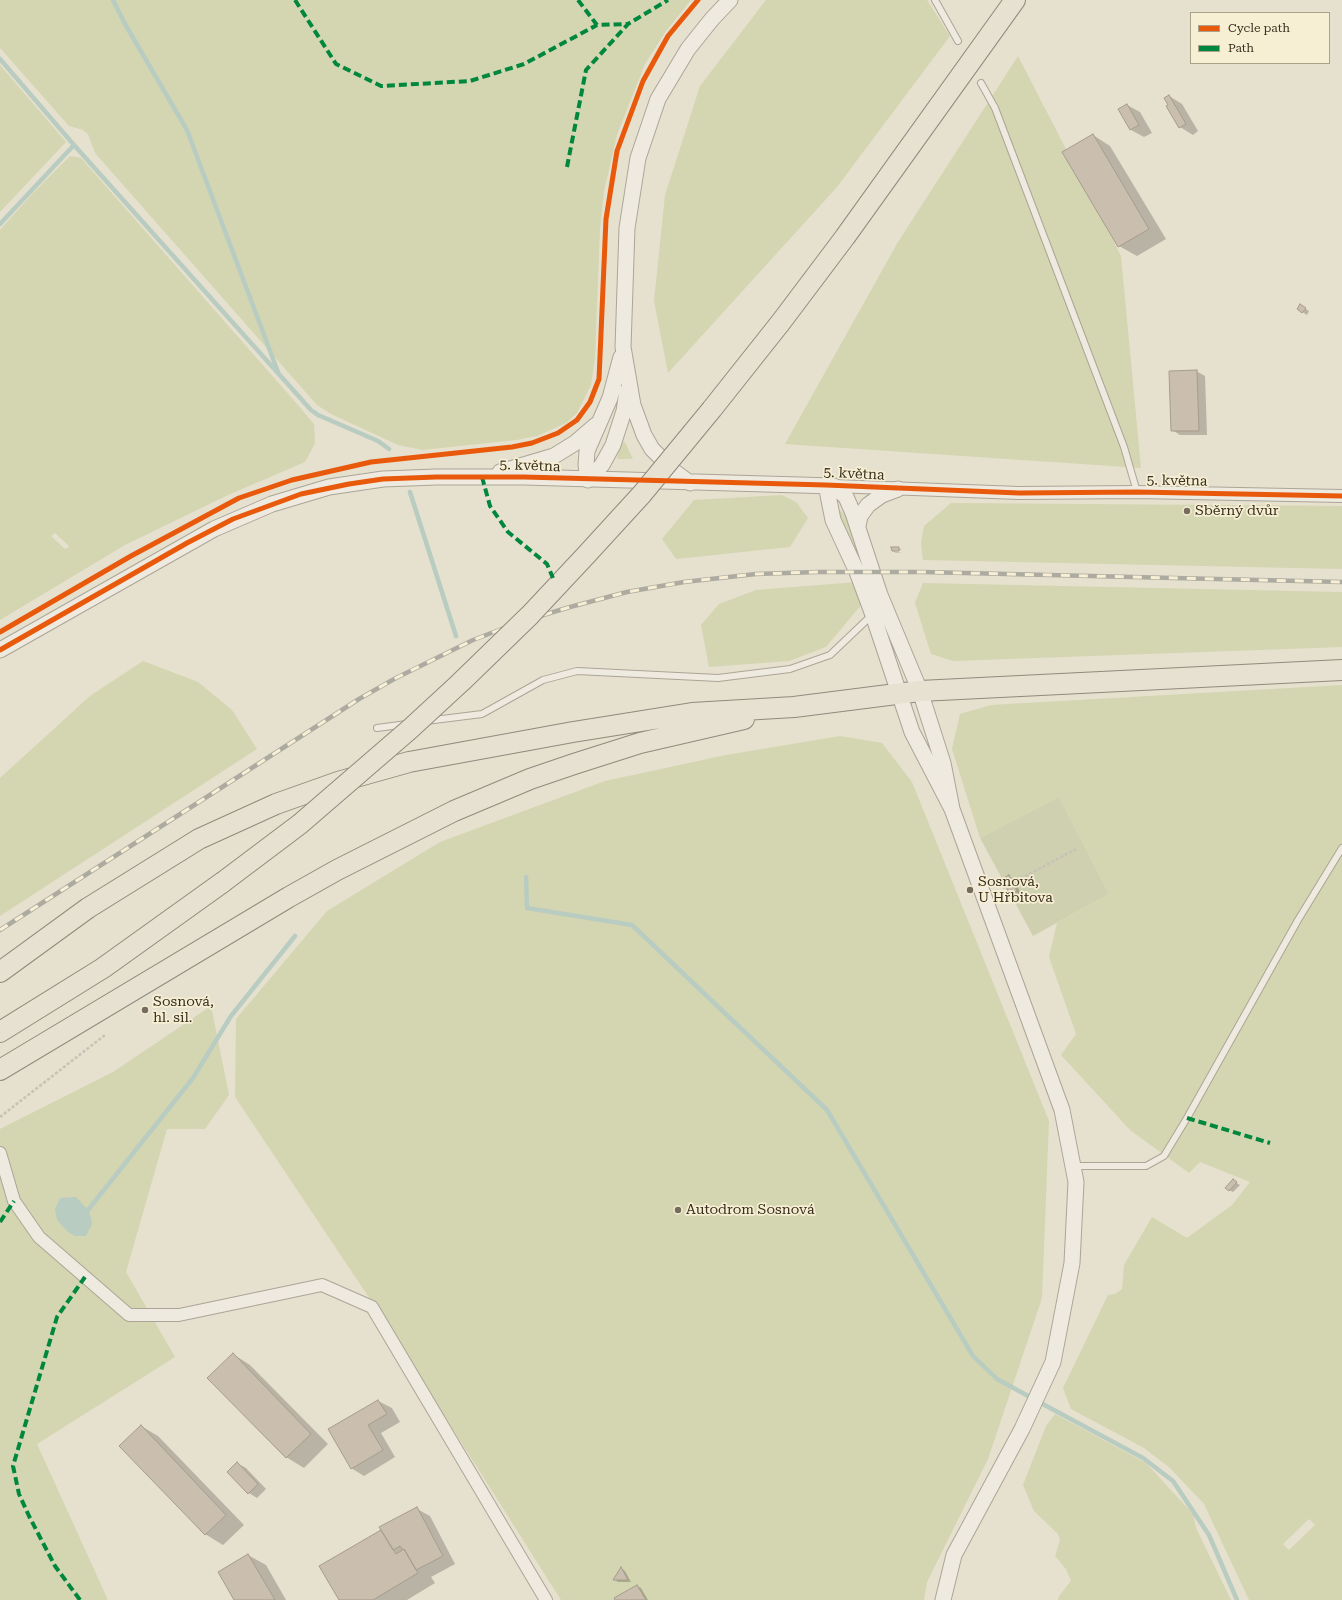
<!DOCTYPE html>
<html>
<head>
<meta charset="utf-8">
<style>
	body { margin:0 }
	#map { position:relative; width:1342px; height:1600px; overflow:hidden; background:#e6e0ce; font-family:"Roboto Serif",serif }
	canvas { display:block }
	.legend { position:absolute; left:1190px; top:12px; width:140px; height:52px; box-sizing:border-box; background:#f7efd4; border:1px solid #aba28b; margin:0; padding:5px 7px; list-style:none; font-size:12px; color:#3a2e1e }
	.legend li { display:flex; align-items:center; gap:8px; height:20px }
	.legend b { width:20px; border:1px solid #aba28b }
</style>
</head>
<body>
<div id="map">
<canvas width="1342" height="1600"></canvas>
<ul class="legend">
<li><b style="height:5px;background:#e8590c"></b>Cycle path</li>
<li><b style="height:5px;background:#00873e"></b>Path</li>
</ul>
</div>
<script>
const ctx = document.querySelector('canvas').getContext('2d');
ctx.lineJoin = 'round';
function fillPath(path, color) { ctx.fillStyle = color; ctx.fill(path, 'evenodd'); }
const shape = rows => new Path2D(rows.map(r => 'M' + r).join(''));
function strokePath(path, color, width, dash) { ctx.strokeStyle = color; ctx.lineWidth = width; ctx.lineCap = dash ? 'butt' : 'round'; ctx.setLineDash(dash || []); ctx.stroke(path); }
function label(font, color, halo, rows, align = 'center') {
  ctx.font = font + ' "Roboto Serif",serif'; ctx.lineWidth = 3.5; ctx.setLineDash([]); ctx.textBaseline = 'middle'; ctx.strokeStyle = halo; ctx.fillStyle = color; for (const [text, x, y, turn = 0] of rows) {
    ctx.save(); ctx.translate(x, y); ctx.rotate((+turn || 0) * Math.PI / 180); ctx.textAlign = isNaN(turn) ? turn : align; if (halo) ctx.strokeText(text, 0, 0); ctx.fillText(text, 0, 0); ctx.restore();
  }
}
fillPath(shape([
	[0,0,691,0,666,31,645,64,617,135,604,191,600,229,595,357,591,385,577,413,566,423,537,436,516,440,422,450,398,445,331,414,317,405,95,153,88,134,83,130,69,126,0,48],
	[766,0,927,0,950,36,837,187,668,373,654,301,665,195,700,86],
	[1018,56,1121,256,1141,468,785,444,898,242],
	[0,65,66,142,0,212],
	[70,156,81,158,297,404,314,424,315,443,305,462,228,495,125,545,0,620,0,230,33,193],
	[55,533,69,546,69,547,65,549,51,536],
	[625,442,633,459,617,459,620,443],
	[782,495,796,502,808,518,790,547,676,559,662,539,694,500],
	[951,503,1342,506,1342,569,923,560,921,543,924,526],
	[840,510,849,519,861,556,858,556,840,519],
	[857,582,862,604,826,647,789,661,709,667,701,625,719,604,756,590],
	[923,583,1342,592,1342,647,953,661,931,654,915,603],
	[143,661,198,682,232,710,257,749,0,916,0,778,90,696],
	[1342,685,1342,1600,1249,1600,1204,1504,1170,1468,1144,1448,1071,1409,1063,1388,1108,1295,1115,1294,1122,1289,1124,1265,1152,1217,1187,1238,1232,1205,1250,1182,1200,1162,1189,1173,1130,1130,1061,1055,1076,1034,1049,957,1057,923,1109,894,1059,797,980,838,952,749,960,714,991,705],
	[1309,1519,1315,1525,1289,1550,1283,1544],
	[840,736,882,743,912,782,1049,1121,1042,1298,988,1459,927,1582,924,1600,561,1600,382,1317,235,1097,236,1019,327,911,440,842,605,781,726,755],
	[211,1006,229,1095,205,1129,167,1129,126,1272,175,1357,37,1444,108,1600,0,1600,0,1129,113,1072],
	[1055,1414,1146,1463,1193,1514,1196,1528,1231,1600,1058,1600,1059,1596,1071,1581,1066,1569,1055,1556,1060,1540,1058,1534,1034,1511,1023,1485,1046,1426]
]), '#d3d6b0');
fillPath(shape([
	[1059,797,1109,894,1033,936,980,838]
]), '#ced0b0');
fillPath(shape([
	[76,1197,88,1210,91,1218,92,1224,86,1236,75,1236,68,1232,57,1220,55,1209,60,1198]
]), '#b9ccc1');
fillPath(shape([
	[1169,96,1182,104,1198,131,1193,135,1180,127,1169,105],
	[1127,105,1140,112,1152,133,1144,137,1131,130,1119,109],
	[1093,135,1110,146,1166,239,1137,256,1119,246],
	[1304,308,1309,311,1307,315,1298,309],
	[1196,371,1205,376,1207,435,1180,435,1172,430],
	[898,548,902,550,895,550,895,552,902,553,896,553,893,551],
	[1009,876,1013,879,1021,893,1015,896,1011,894],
	[1233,1181,1240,1185,1233,1192,1229,1190],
	[233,1354,250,1365,328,1444,304,1468,286,1457],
	[378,1401,392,1408,400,1422,381,1433,395,1457,364,1476,351,1468,329,1430],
	[141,1426,158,1436,244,1525,223,1545,205,1534],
	[237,1463,246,1468,266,1489,257,1498,249,1493],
	[417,1509,430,1516,455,1564,431,1577,435,1583,407,1600,341,1600],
	[248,1555,266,1565,286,1600,235,1600],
	[621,1568,625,1571,631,1582,618,1582,615,1580],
	[637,1586,641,1588,648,1600,616,1600]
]), '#0003');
strokePath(shape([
	[113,0,125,24,187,130,278,372],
	[0,59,74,145,311,410,318,415,378,441,389,449],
	[0,224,74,145],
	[410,492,456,636],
	[526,877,527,908,632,925,827,1110,973,1356,997,1379,1030,1397],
	[88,1210,193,1078,231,1016,295,936],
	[1039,1402,1143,1458,1173,1481,1209,1535,1237,1600]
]), '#b9ccc1', 4.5);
const building = shape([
	[1169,95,1186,124,1179,128,1166,106,1168,105,1164,98,1169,95],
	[1127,104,1139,125,1130,130,1118,109,1127,104],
	[1093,134,1149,229,1118,247,1062,152,1093,134],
	[1300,304,1306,308,1302,313,1297,309,1300,304],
	[1197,370,1199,431,1171,431,1169,371,1197,370],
	[891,547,899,547,899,551,892,551,891,547],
	[1009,875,1017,891,1010,895,1002,879,1009,875],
	[1233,1179,1237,1182,1229,1191,1225,1188,1233,1179],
	[233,1353,311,1434,286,1458,207,1378,233,1353],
	[378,1400,387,1414,368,1425,383,1450,351,1469,328,1429,378,1400],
	[141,1425,226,1515,205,1535,119,1446,141,1425],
	[237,1462,258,1484,248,1494,227,1472,237,1462],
	[417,1507,443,1556,416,1570,404,1549,403,1550,400,1546,393,1550,379,1527,417,1507],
	[381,1530,396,1554,404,1549,418,1573,373,1600,339,1600,319,1566,381,1530],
	[248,1554,275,1600,234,1600,218,1572,248,1554],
	[621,1567,628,1580,613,1580,621,1567],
	[637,1585,646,1600,615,1600,614,1598,637,1585]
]);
fillPath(building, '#cabeae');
strokePath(building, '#a69c8d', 1);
const service = shape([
	[935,0,958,41],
	[981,83,995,108,1124,447,1137,492],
	[426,721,482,714,543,680,577,671,718,678,790,669,830,655,872,615],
	[377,728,407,724],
	[1073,1166,1146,1166,1164,1156,1187,1118,1298,920,1342,848]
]);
const minor = shape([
	[834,486,1019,493,1137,492,1342,496],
	[0,1153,14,1201,39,1237,129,1315,179,1315,322,1285,372,1307,546,1600]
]);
const tertiary = shape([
	[500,472,554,456,575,443,596,425],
	[588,480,586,465,587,451,610,398,621,357],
	[588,480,602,465,613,445,624,411,627,391],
	[690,483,675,472,652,449,644,435,633,405,623,347,627,228,638,158,658,99,688,49,712,19,730,0],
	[826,485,833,520,857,572,873,615,912,732,952,809,1062,1110,1076,1182,1072,1263,1053,1362,1022,1429,954,1555,943,1600],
	[858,526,860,516,868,505,882,495,898,489],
	[0,650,214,529,272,504,329,487,383,479,436,477,524,477,834,486,846,497,853,513,880,595,920,691,943,763,952,809]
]);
const primary = shape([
	[712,409,781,322,845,237,1015,0],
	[0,972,88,908,199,839,276,804,338,782,409,762,573,732,692,713,794,707,920,691,1342,670],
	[0,1032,103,968,223,882],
	[0,1070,289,897,337,870,454,811,530,779,574,764,640,743,744,719]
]);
strokePath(service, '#aba597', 8);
strokePath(minor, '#aba597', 14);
strokePath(tertiary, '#aba597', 17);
strokePath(primary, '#918a7e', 22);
strokePath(shape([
	[1003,888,1076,849],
	[0,1117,105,1035]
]), '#c7c1b7', 2.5, [3, 2]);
strokePath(service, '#eeeae0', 6);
strokePath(minor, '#eeeae0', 12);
strokePath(tertiary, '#eeeae0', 15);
strokePath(primary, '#e6e1d1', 20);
const rail = shape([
	[0,930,359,699,396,678,473,640,520,622,570,607,627,592,684,582,756,574,817,572,923,572,1342,582]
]);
strokePath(rail, '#adaaa0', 4.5);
strokePath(rail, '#f7efd4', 3, [9]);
const primaryBridge = shape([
	[223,882,300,824,410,729,461,682,530,615,588,553,642,494,712,409]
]);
strokePath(primaryBridge, '#918a7e', 22, []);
strokePath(primaryBridge, '#e6e1d1', 20);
strokePath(shape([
	[295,0,336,64,381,86,470,81,524,64,597,25],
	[578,0,597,25,628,24],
	[567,167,586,70,628,24,668,0],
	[482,477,490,506,508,532,547,564,553,578],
	[1187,1118,1270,1143],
	[0,1222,14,1201],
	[80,1600,55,1566,29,1516,19,1494,13,1466,57,1317,85,1277]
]), '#00873e', 4, [8, 4]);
strokePath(shape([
	[0,632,131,556,239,498,292,480,371,462,512,447,532,443,558,433,577,420,590,402,599,379,606,219,617,151,643,81,668,36,698,0],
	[0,650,187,543,233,519,301,494,349,484,383,479,436,477,524,477,826,485,1019,493,1137,492,1342,496]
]), '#e8590c', 5);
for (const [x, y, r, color] of [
	[1187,511,4,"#766c5c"],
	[970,890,4,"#766c5c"],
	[145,1010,4,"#766c5c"],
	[678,1210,4,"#766c5c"]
]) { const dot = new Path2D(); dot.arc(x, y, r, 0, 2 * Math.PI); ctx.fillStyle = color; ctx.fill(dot); strokePath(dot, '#f7efd4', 1.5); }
label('14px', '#3a2e1e', '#f7efd4', [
	["5. května",530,466,2],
	["5. května",854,474,3],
	["5. května",1177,481,1]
]);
label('14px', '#3a2e1e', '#f7efd4', [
	["Sběrný dvůr",1195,511],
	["Sosnová,",978,882],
	["U Hřbitova",978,898],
	["Sosnová,",153,1002],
	["hl. sil.",153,1018],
	["Autodrom Sosnová",686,1210]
], 'left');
</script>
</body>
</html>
